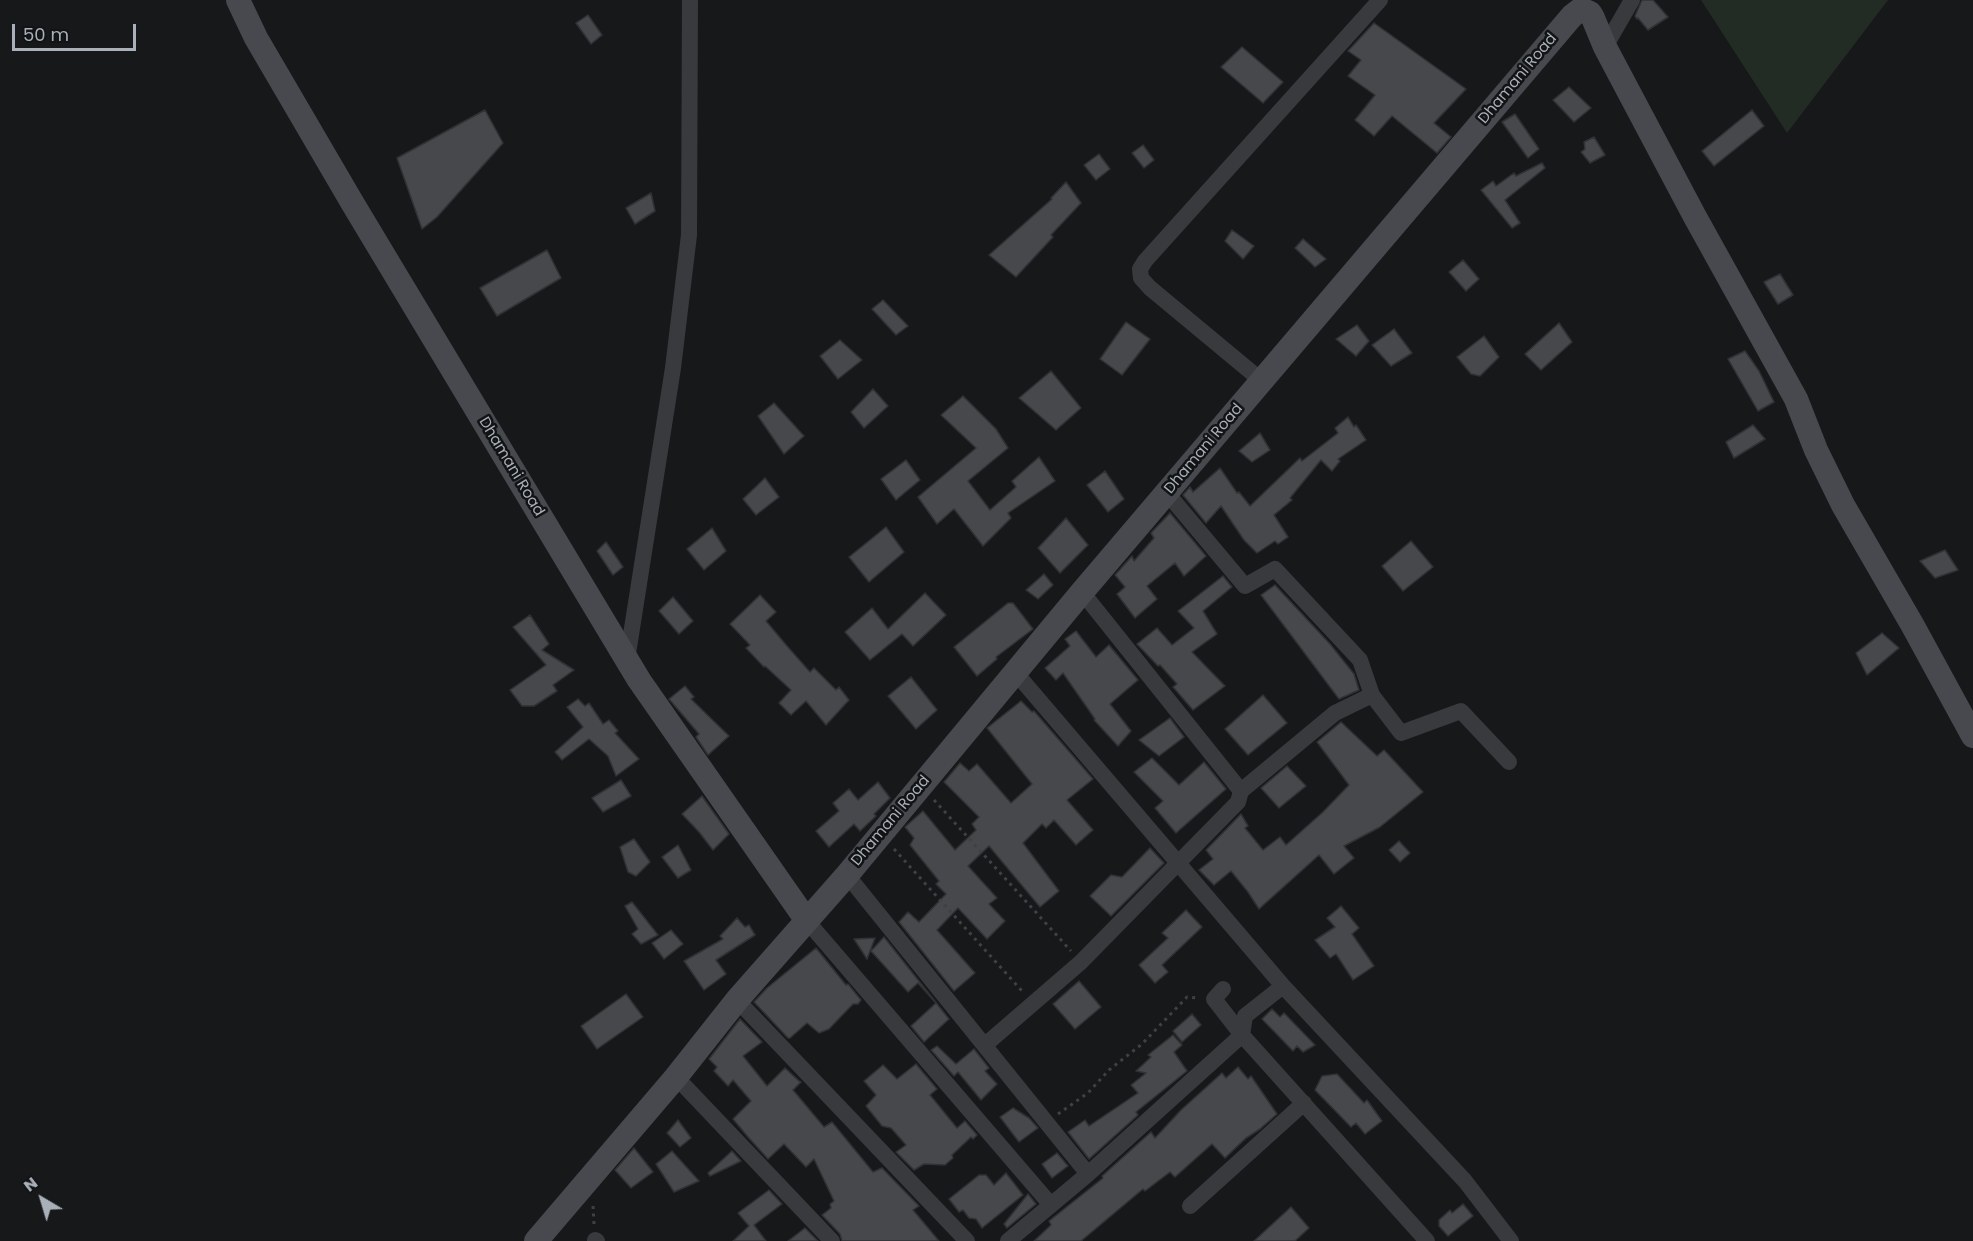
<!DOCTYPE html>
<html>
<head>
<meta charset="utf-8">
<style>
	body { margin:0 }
	#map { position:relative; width:1973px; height:1241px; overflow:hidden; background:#171819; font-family:Poppins,sans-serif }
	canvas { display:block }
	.north { position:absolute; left:12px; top:1169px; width:60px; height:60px; -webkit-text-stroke:4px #121314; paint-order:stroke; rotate:322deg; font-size:16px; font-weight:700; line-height:24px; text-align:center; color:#aab0b9 }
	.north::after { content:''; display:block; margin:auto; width:21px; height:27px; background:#aab0b9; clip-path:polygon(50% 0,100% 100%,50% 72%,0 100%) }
	.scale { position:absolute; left:12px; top:24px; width:124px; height:27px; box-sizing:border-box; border:3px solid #aab0b9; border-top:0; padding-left:8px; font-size:18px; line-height:21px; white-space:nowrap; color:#aab0b9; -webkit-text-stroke:4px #121314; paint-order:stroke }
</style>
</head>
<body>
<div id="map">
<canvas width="1973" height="1241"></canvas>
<div class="north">N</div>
<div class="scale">50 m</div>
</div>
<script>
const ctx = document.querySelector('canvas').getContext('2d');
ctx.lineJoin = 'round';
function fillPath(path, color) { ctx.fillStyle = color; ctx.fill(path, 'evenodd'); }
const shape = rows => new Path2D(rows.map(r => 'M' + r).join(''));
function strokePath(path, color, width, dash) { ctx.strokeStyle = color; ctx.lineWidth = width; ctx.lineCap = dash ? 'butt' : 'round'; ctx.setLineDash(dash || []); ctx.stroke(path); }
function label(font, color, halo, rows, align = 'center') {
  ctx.font = font + ' Poppins,sans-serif'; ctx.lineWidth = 5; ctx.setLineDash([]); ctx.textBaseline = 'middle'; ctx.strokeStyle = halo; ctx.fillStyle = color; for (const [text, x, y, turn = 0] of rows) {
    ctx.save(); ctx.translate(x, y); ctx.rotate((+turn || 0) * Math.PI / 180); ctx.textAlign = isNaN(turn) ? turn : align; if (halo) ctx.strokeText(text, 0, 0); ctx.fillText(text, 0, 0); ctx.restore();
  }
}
fillPath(shape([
	[1701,0,1888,0,1787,133]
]), '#232c24');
const building = shape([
	[1642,0,1653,0,1668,17,1648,30,1638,18,1637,19,1635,16,1642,0],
	[588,15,602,35,591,44,576,23,588,15],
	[1374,23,1466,89,1434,123,1451,137,1437,153,1392,116,1374,136,1355,120,1375,95,1348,76,1361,60,1348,51,1374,23],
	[1242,47,1283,82,1263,103,1221,67,1242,47],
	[1569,87,1591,108,1574,122,1553,100,1569,87],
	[485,110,503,143,437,217,422,229,397,158,485,110],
	[1752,110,1764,126,1714,166,1702,151,1752,110],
	[1515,114,1539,149,1528,158,1502,122,1515,114],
	[1594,137,1605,155,1590,163,1581,152,1585,149,1584,142,1594,137],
	[1143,145,1154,160,1144,168,1132,153,1143,145],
	[1099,154,1110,169,1096,180,1084,165,1099,154],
	[1542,163,1545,168,1505,200,1520,223,1512,228,1481,190,1493,181,1496,186,1514,173,1516,176,1542,163],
	[1066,182,1081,203,1051,235,1053,237,1016,277,989,255,1052,199,1051,198,1066,182],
	[651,193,655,211,635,224,626,208,651,193],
	[1232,230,1254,246,1243,259,1225,241,1232,230],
	[1303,239,1326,259,1315,267,1295,248,1303,239],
	[547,250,561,278,497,316,480,288,547,250],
	[1463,260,1479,279,1466,291,1449,272,1463,260],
	[1780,274,1793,295,1778,304,1764,282,1780,274],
	[883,300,908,326,896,335,872,309,883,300],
	[1126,322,1150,339,1122,375,1100,359,1126,322],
	[1559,323,1572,342,1541,370,1525,354,1559,323],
	[1357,325,1369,341,1356,356,1336,339,1357,325],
	[1394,329,1412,353,1391,366,1372,345,1394,329],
	[1484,336,1499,357,1480,376,1471,374,1457,357,1484,336],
	[840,340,862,360,838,379,820,356,840,340],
	[1745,351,1759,371,1774,402,1758,411,1728,359,1745,351],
	[1051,371,1081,408,1056,430,1019,398,1051,371],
	[873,389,888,406,864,428,851,412,873,389],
	[963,396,996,429,1008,448,968,481,990,510,1016,487,1012,481,1039,457,1055,481,1008,513,1011,518,983,546,954,509,937,524,918,497,976,448,941,415,963,396],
	[774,403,804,436,784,454,758,416,774,403],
	[1348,417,1354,427,1356,425,1366,440,1338,459,1340,461,1332,471,1321,460,1290,498,1292,500,1274,515,1288,537,1278,544,1275,541,1257,553,1244,540,1221,506,1206,523,1183,495,1190,487,1193,492,1220,468,1237,493,1239,492,1250,506,1300,458,1302,461,1338,433,1335,428,1348,417],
	[1753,425,1765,439,1734,458,1726,442,1753,425],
	[1260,433,1270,450,1252,462,1239,451,1260,433],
	[906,460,920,480,896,500,881,479,906,460],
	[1105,471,1124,499,1108,512,1087,485,1105,471],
	[765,478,779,497,756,515,743,499,765,478],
	[1170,513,1206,556,1184,576,1175,563,1147,586,1157,599,1135,618,1117,594,1125,587,1115,575,1132,556,1134,561,1154,538,1151,533,1170,513],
	[1066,518,1088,545,1060,573,1038,548,1066,518],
	[886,527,904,552,869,582,849,557,886,527],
	[712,528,726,551,704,570,687,549,712,528],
	[1411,541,1433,567,1403,591,1382,566,1411,541],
	[606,542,623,567,613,575,597,551,606,542],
	[1945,550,1958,570,1935,578,1920,561,1945,550],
	[1044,574,1053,585,1038,599,1026,590,1044,574],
	[1223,576,1232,587,1203,611,1217,634,1192,652,1225,686,1193,710,1173,687,1177,684,1160,665,1158,666,1137,644,1157,628,1172,645,1194,628,1178,611,1223,576],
	[1275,585,1330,644,1354,674,1359,690,1339,699,1261,595,1275,585],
	[925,593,946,615,913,646,902,634,870,660,845,632,872,608,888,629,925,593],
	[760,595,776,612,766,621,787,646,810,672,814,668,836,690,839,687,849,700,826,725,806,701,791,715,779,703,791,690,765,666,764,667,746,648,750,645,730,624,760,595],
	[673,597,693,621,679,634,659,611,673,597],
	[1008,603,1013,603,1033,629,996,657,997,659,977,676,954,647,1008,603],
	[530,615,549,644,542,650,574,670,553,685,557,691,534,706,522,706,510,690,546,665,513,627,530,615],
	[1076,631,1096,657,1109,645,1138,680,1110,704,1131,731,1118,746,1094,720,1095,719,1063,673,1056,680,1045,668,1070,646,1065,639,1076,631],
	[1882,633,1899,648,1867,675,1856,653,1882,633],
	[911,677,937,710,916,729,888,696,911,677],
	[685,686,694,697,691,699,729,736,708,755,696,737,699,734,669,699,685,686],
	[1263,695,1287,723,1248,755,1225,729,1263,695],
	[578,699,585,706,589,703,603,724,609,720,618,731,615,733,639,759,616,776,608,756,589,739,562,760,555,752,583,727,567,707,578,699],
	[1021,701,1032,712,1034,711,1093,779,1067,800,1093,830,1076,845,1054,820,1046,828,1042,824,1023,843,1059,891,1040,907,989,846,968,866,997,898,989,904,1005,921,987,939,958,908,937,930,975,973,954,991,899,922,908,912,919,922,946,894,936,884,939,881,910,845,914,838,905,827,923,811,955,850,976,830,972,824,979,817,944,782,960,763,969,771,977,764,1011,803,1032,784,987,728,1021,701],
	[1170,718,1184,737,1159,756,1139,740,1170,718],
	[1341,722,1377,756,1384,750,1423,792,1380,827,1344,846,1354,858,1334,874,1319,855,1259,909,1248,892,1231,871,1214,885,1199,870,1213,859,1206,850,1241,814,1248,826,1245,828,1263,850,1280,837,1286,845,1323,812,1349,785,1317,742,1341,722],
	[1152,758,1179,785,1204,762,1226,789,1176,833,1155,808,1163,801,1134,772,1152,758],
	[1287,766,1306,786,1279,808,1261,788,1287,766],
	[621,780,631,796,603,812,592,798,621,780],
	[878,782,890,798,874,814,876,816,860,831,854,824,829,847,816,831,839,811,833,803,849,789,858,800,878,782],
	[702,796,729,834,713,850,699,832,682,814,702,796],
	[634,839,650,862,636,876,628,872,620,847,634,839],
	[1399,841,1410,853,1400,862,1389,850,1399,841],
	[678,845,691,870,678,878,662,857,678,845],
	[1150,848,1164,863,1111,916,1090,896,1111,875,1122,877,1150,848],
	[632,902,658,935,641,944,632,934,638,929,625,906,632,902],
	[1341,906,1359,928,1352,934,1374,966,1353,980,1336,954,1330,958,1315,940,1335,927,1327,918,1341,906],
	[1186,910,1202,927,1162,965,1168,972,1155,983,1139,965,1168,938,1162,933,1186,910],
	[737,918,745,927,749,925,755,935,716,960,726,974,704,990,684,961,723,939,720,936,737,918],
	[671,930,683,944,664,959,652,943,671,930],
	[884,937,949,1019,924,1042,911,1026,936,1003,918,983,908,992,871,951,884,937],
	[875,938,867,959,854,939,875,938],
	[816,948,846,985,848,984,861,1000,858,1004,853,1004,829,1029,819,1033,807,1023,790,1038,788,1038,754,1002,767,988,816,948],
	[1079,981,1101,1007,1075,1029,1053,1004,1079,981],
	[626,994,643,1017,597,1049,581,1026,626,994],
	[1272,1009,1280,1017,1284,1013,1315,1045,1303,1052,1297,1046,1293,1051,1262,1019,1272,1009],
	[1192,1014,1201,1025,1182,1042,1173,1031,1192,1014],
	[740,1019,762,1042,743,1056,767,1086,785,1068,799,1081,801,1082,793,1090,824,1127,832,1122,873,1172,882,1168,919,1206,913,1210,939,1241,842,1241,840,1234,822,1215,831,1208,830,1204,834,1201,814,1159,806,1167,784,1144,768,1159,748,1137,733,1119,751,1101,733,1080,728,1086,714,1071,717,1067,709,1059,740,1019],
	[1173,1035,1182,1045,1174,1052,1187,1071,1136,1112,1138,1115,1089,1159,1068,1132,1085,1120,1089,1126,1138,1093,1131,1085,1146,1073,1136,1071,1151,1057,1148,1055,1173,1035],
	[937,1046,956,1064,974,1049,989,1068,985,1071,997,1084,981,1100,958,1072,954,1076,931,1050,937,1046],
	[916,1064,937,1089,930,1095,957,1128,965,1121,977,1135,973,1139,971,1137,952,1155,953,1158,945,1165,924,1164,914,1170,896,1152,906,1145,891,1128,882,1126,866,1106,876,1095,864,1081,883,1065,897,1079,916,1064],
	[1238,1067,1248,1079,1251,1076,1277,1114,1260,1129,1246,1138,1225,1158,1212,1144,1175,1177,1170,1172,1145,1191,1143,1189,1081,1241,1034,1241,1051,1225,1049,1221,1103,1178,1102,1176,1151,1132,1155,1138,1181,1110,1222,1073,1226,1078,1238,1067],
	[1337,1074,1364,1103,1367,1100,1382,1121,1365,1134,1356,1123,1351,1127,1315,1090,1322,1076,1337,1074],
	[1013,1108,1029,1118,1038,1128,1019,1142,1000,1117,1013,1108],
	[678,1120,691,1138,680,1147,667,1133,678,1120],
	[634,1148,653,1172,631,1188,615,1170,634,1148],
	[672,1151,699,1181,674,1192,656,1164,672,1151],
	[732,1151,741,1161,710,1176,708,1173,732,1151],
	[1057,1153,1068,1166,1052,1178,1042,1164,1057,1153],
	[1006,1173,1023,1195,982,1228,976,1219,969,1218,963,1210,959,1212,949,1199,979,1175,986,1175,994,1185,1006,1173],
	[769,1190,782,1204,754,1225,766,1241,733,1241,749,1226,738,1213,769,1190],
	[1028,1194,1036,1204,1007,1228,1004,1224,1028,1194],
	[1463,1204,1473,1216,1448,1236,1439,1226,1439,1220,1450,1210,1452,1213,1463,1204],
	[1291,1207,1309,1228,1295,1241,1254,1241,1291,1207],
	[805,1228,818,1241,788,1241,805,1228]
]);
fillPath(building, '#46484c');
strokePath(building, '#313235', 1.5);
strokePath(shape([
	[934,800,1071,951],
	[894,849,1022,991],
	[1058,1114,1088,1093,1109,1070,1142,1044,1187,997,1197,998],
	[593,1206,594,1224]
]), '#3f4145', 3, [3, 4.5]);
strokePath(shape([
	[1605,47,1632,0],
	[1262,381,1150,288,1141,278,1140,269,1145,261,1380,0],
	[1167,493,1245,586,1275,569,1360,660,1372,695,1401,733,1461,711,1509,762],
	[1082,592,1241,791],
	[627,660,673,368,689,235,690,0],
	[1015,672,1283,986,1245,1016,1242,1035,1088,1174],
	[847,875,1088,1174,1051,1205],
	[807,921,1051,1205,1008,1241],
	[1283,986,1465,1181,1511,1241],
	[1223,989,1214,999,1242,1035,1427,1241],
	[737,1000,967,1241],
	[985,1045,1081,962,1238,802,1241,791,1335,713,1372,695],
	[676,1077,832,1241],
	[1190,1206,1304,1103],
	[595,1240,597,1241]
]), '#383a3e', 16);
strokePath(shape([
	[238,0,256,38,353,204,639,680,807,921],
	[536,1241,676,1077,737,1000,847,875,1082,592,1572,16,1581,9,1590,13,1593,18,1605,47,1694,215,1796,399,1816,450,1843,505,1913,626,1973,736]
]), '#47494e', 24);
label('15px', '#aab0b9', '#121314', [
	["Dhamani Road",1518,79,-50],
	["Dhamani Road",1204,449,-50],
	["Dhamani Road",511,467,59],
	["Dhamani Road",891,821,-50]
]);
</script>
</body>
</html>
